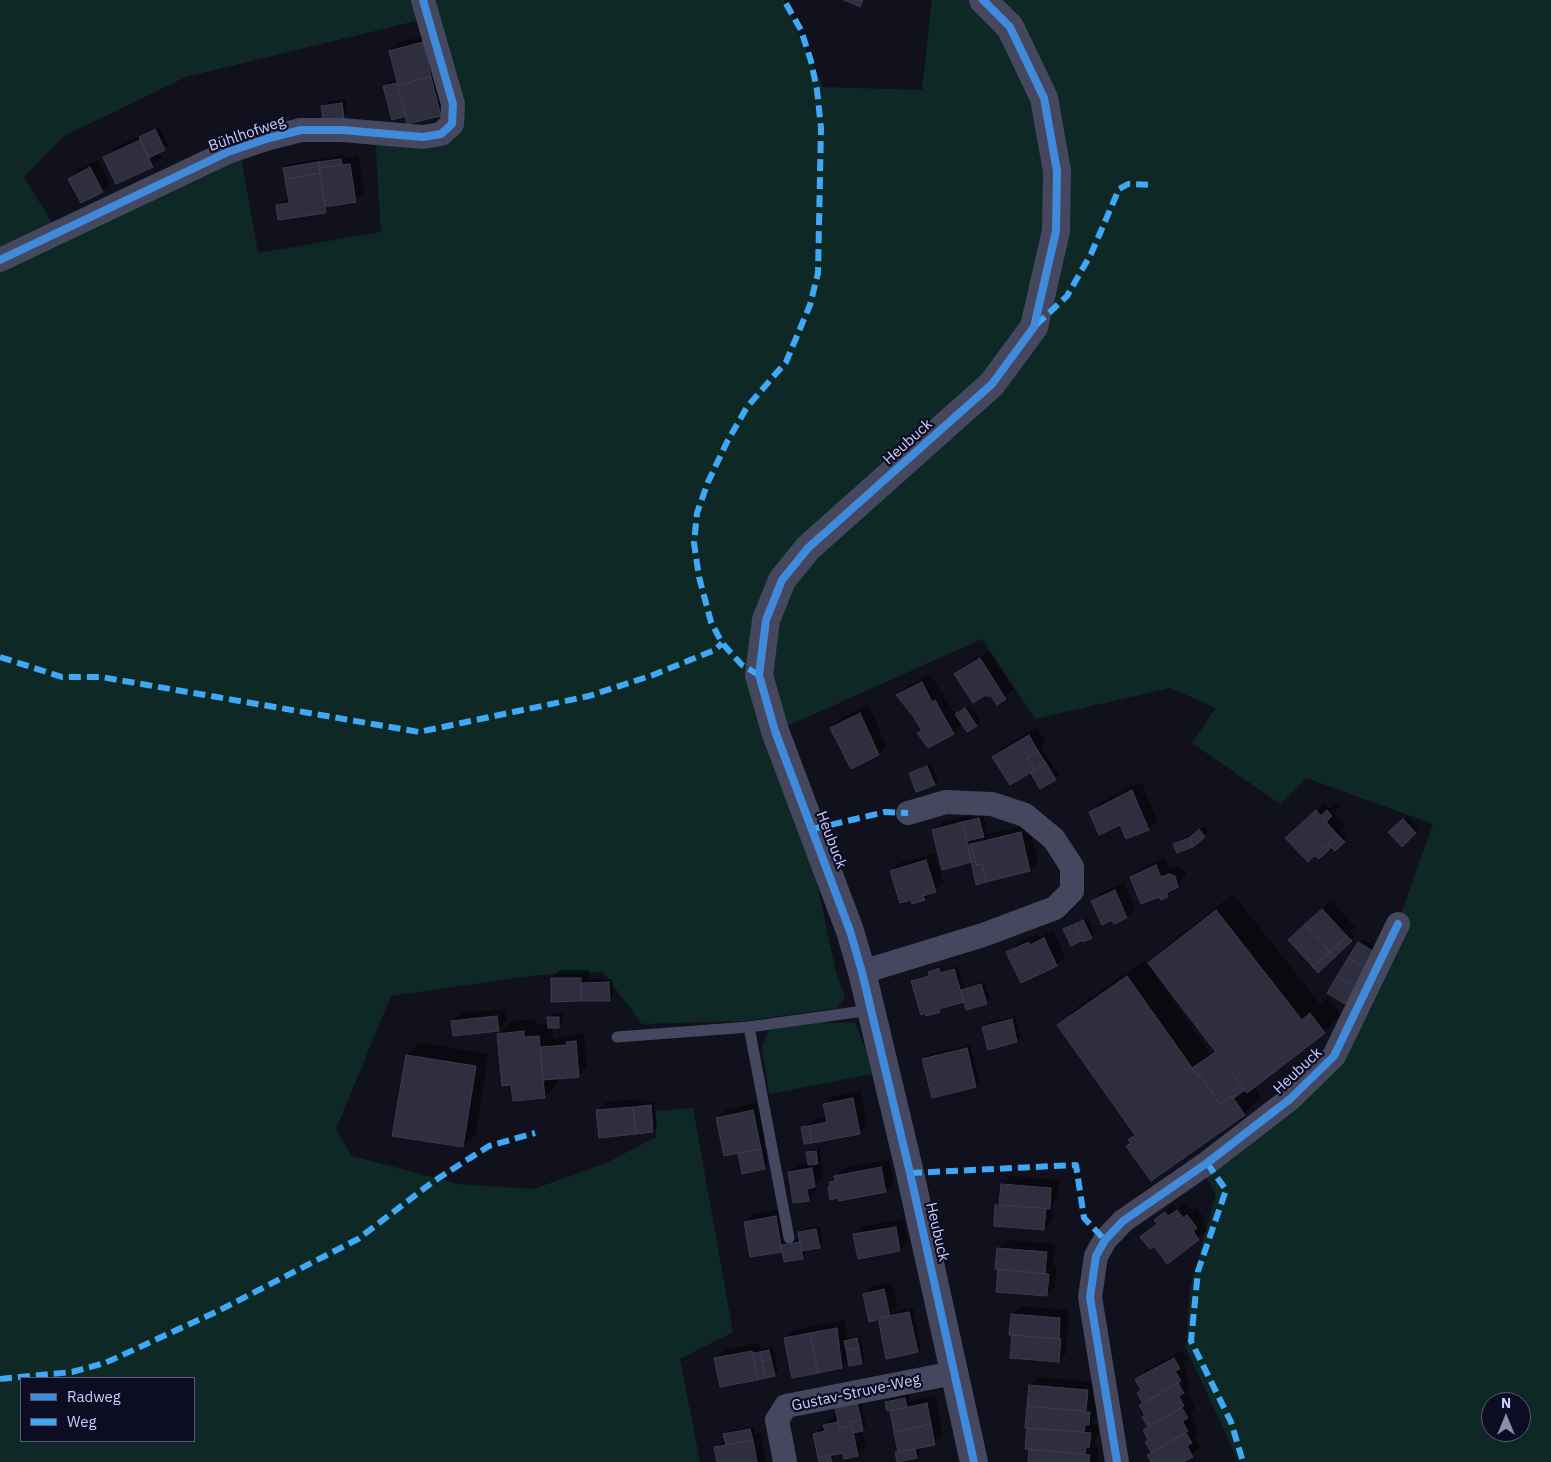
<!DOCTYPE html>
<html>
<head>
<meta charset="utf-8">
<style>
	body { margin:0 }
	#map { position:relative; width:1551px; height:1462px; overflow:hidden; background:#11111d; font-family:"IBM Plex Sans",sans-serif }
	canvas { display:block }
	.legend { position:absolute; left:20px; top:1377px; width:175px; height:65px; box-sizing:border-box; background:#0c0c22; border:1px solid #59597a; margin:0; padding:6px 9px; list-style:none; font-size:15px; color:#cccdff }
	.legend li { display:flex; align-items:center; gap:10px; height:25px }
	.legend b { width:25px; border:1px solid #59597a }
	.north { position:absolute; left:1481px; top:1392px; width:50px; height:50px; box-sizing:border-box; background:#0c0c22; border:1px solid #59597a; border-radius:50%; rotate:0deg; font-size:14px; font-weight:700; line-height:20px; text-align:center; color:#cccdff }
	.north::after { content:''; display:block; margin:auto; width:18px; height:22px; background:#8b8bb0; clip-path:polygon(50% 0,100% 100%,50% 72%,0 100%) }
</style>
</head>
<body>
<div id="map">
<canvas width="1551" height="1462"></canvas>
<ul class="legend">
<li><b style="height:6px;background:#408adc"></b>Radweg</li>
<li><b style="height:6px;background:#3fa9f5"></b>Weg</li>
</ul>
<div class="north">N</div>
</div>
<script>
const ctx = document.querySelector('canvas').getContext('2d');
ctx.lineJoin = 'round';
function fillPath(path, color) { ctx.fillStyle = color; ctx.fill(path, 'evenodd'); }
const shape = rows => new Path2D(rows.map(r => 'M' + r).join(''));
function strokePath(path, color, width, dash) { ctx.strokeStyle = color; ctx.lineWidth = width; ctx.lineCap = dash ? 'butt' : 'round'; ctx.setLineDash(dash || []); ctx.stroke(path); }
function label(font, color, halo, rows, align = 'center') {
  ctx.font = font + ' "IBM Plex Sans",sans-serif'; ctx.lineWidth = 4.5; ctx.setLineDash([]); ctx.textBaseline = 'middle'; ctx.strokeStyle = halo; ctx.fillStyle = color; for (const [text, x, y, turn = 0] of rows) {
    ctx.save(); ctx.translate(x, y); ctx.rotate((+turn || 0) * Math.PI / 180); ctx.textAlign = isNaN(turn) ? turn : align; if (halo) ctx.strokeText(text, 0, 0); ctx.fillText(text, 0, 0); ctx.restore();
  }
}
fillPath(shape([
	[0,0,784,0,823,87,922,90,932,0,1551,0,1551,1462,1239,1462,1186,1348,1190,1289,1216,1194,1205,1176,1334,1056,1396,928,1433,824,1306,778,1280,804,1192,743,1216,708,1170,688,1035,719,982,639,792,724,762,735,812,859,836,973,845,996,838,1008,745,1021,642,1024,603,972,538,975,391,996,336,1129,352,1156,459,1184,534,1189,606,1163,656,1137,656,1111,693,1108,733,1332,680,1359,700,1462,0,1462],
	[428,18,452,124,375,134,381,232,258,253,238,140,56,229,24,177,64,136,186,77],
	[21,1378,194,1378,194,1441,21,1441],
	[1491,1402,1521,1402,1521,1432,1491,1432],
	[855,1022,866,1051,872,1074,769,1094,762,1046,769,1030,815,1023]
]), '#0e2826');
fillPath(shape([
	[431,34,449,106,441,115,406,115,385,86,389,82,398,80,390,51,398,43],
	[346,100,347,113,343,117,323,106,327,102],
	[159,126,168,145,158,152,161,157,152,166,105,157,113,149],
	[344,155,345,158,358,156,364,192,355,201,332,204,325,212,277,205,289,197,284,168,288,164],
	[98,160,110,183,102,191,70,179,78,170],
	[989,651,1014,689,997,703,992,695,956,674,964,666],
	[930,674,956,715,970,705,980,721,976,725,963,724,953,733,919,733,922,730,914,715,898,695,906,687],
	[869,705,886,746,878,754,831,728,840,719],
	[1037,727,1046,742,1041,747,1059,775,1055,779,994,757,1002,748],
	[931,763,938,780,934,784,910,773],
	[1141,782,1157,820,1149,829,1127,838,1121,824,1090,812,1099,803],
	[1325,803,1330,808,1336,803,1340,807,1334,813,1346,826,1341,830,1348,837,1335,849,1331,846,1319,857,1321,852,1295,829],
	[970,815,971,818,983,815,987,832,984,835,1029,825,1038,862,1030,870,972,861,933,831,942,822],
	[1407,816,1419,829,1402,845,1390,832],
	[1204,826,1208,832,1192,846,1174,844],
	[934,853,944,883,924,899,891,872,899,863],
	[1165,858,1170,869,1178,866,1185,870,1186,875,1168,896,1162,898,1131,877,1139,869],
	[1124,883,1135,908,1127,917,1114,922,1093,901,1101,893],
	[1233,894,1320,1004,1328,997,1341,1015,1324,1032,1254,1086,1261,1097,1244,1114,1132,1143,1136,1134,1059,1025,1076,1008,1145,960,1211,1054,1216,1050,1150,963,1167,946],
	[1331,901,1355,927,1350,931,1355,936,1318,971,1298,932],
	[1087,917,1095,933,1091,937,1065,929],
	[1053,931,1065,956,1056,965,1021,981,1008,953,1016,944,1037,934,1039,937],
	[1363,939,1379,949,1345,1002,1329,993],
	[943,965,944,970,958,966,964,987,985,981,990,999,986,1003,965,1001,943,1007,940,1011,913,981,917,978,930,974,933,968],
	[560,970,589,970,589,979,613,979,613,996,609,1000,552,978],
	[505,1009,507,1021,498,1030,452,1021,461,1013],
	[552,1013,563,1013,563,1023,559,1026,552,1027,553,1039,584,1033,587,1067,579,1076,557,1078,557,1084,544,1097,513,1084,498,1034,511,1021,536,1019,537,1025,549,1024,548,1017],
	[1015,1016,1021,1037,1017,1041,988,1048,983,1027,987,1023],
	[420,1043,488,1054,476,1133,463,1146,407,1055],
	[970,1045,980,1082,976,1086,933,1097,923,1059,927,1055],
	[861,1091,867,1125,859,1133,802,1128,818,1118,827,1116,825,1104,833,1096],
	[641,1099,642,1103,654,1102,657,1127,653,1131,598,1111,606,1102],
	[761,1102,768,1139,764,1144,768,1164,764,1168,739,1154,717,1118,726,1110],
	[820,1148,823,1178,815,1185,816,1191,808,1200,789,1172,798,1164,809,1162,807,1153,811,1149],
	[889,1159,894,1183,885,1191,831,1185,831,1182,844,1168],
	[1011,1176,1059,1180,1057,1199,1053,1203,1052,1220,1044,1229,996,1206,1001,1201,1002,1185],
	[1186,1202,1192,1210,1196,1207,1205,1219,1201,1222,1207,1230,1167,1262,1154,1244,1142,1237,1158,1223,1156,1220,1164,1212,1174,1204,1177,1209],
	[784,1209,789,1241,800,1239,799,1233,803,1229,820,1226,823,1243,819,1247,805,1249,806,1254,802,1258,783,1250,751,1256,745,1222,753,1214],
	[904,1219,908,1241,900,1250,855,1234,863,1226],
	[1006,1240,1055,1244,1053,1266,1057,1266,1055,1286,1047,1295,997,1291,998,1248],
	[892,1282,897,1306,890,1313,913,1308,921,1347,917,1351,879,1319,865,1294,873,1286],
	[1020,1306,1068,1310,1067,1352,1059,1361,1011,1357,1012,1314],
	[845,1320,847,1339,860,1335,865,1359,861,1362,849,1359,841,1367,786,1338,794,1330],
	[760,1343,761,1349,773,1347,778,1371,774,1375,721,1385,715,1359,724,1350],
	[1182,1350,1187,1359,1183,1363,1188,1372,1186,1374,1191,1384,1187,1388,1195,1408,1191,1413,1199,1434,1195,1438,1201,1447,1181,1462,1152,1462,1149,1455,1152,1452,1147,1442,1150,1439,1144,1430,1149,1426,1146,1414,1141,1405,1144,1402,1142,1390,1137,1380,1145,1371],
	[1038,1377,1096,1382,1094,1403,1098,1404,1096,1416,1092,1420,1092,1424,1098,1425,1097,1438,1093,1446,1098,1447,1097,1462,1029,1462,1031,1448,1026,1426,1030,1386],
	[909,1395,910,1401,935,1396,943,1435,935,1444,919,1447,921,1453,917,1457,898,1460,896,1453,899,1450,891,1409,886,1402,890,1399],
	[861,1399,866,1426,862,1430,866,1447,857,1455,844,1451,834,1453,835,1457,831,1461,820,1462,815,1434,833,1417],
	[754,1426,755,1433,761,1432,766,1460,764,1462,728,1462,716,1448,726,1439,725,1434,729,1431]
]), '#0007');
const building = shape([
	[844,0,863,0,860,7,844,0],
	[423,42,431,77,398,85,389,51,423,42],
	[431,77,441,116,407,124,398,85,431,77],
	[397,83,406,116,392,120,383,86,397,83],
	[342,103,344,118,323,120,321,106,342,103],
	[155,129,165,150,149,158,139,137,155,129],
	[140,140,153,167,116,184,103,157,140,140],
	[341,159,342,165,319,168,318,162,341,159],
	[318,162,320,173,285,179,283,168,318,162],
	[350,164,356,202,325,207,319,168,350,164],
	[90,167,103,192,81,203,68,179,90,167],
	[320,173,326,213,278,220,276,205,289,203,285,179,320,173],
	[980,658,1006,699,997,705,991,696,984,696,973,703,954,674,980,658],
	[922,682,932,702,935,700,954,734,928,748,917,733,922,731,913,716,896,695,922,682],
	[965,708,977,726,967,732,955,714,965,708],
	[860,713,879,755,851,769,830,728,860,713],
	[1029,735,1038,751,1027,758,1035,770,1010,785,992,757,1029,735],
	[1038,751,1046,763,1035,770,1027,758,1038,751],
	[1046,763,1056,780,1040,789,1030,772,1046,763],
	[927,766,935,785,916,792,909,773,927,766],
	[1132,790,1149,830,1126,839,1120,825,1099,835,1089,812,1132,790],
	[1316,810,1321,816,1327,810,1332,816,1326,822,1338,835,1308,862,1285,838,1316,810],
	[979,818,984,837,967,841,962,822,979,818],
	[1403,819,1416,833,1402,847,1388,832,1403,819],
	[962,822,972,862,942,870,932,830,962,822],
	[1199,829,1205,837,1193,847,1189,838,1199,829],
	[1021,832,1030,871,986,882,982,864,976,865,971,844,1021,832],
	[1338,835,1345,842,1335,851,1328,844,1338,835],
	[1189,838,1193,847,1177,853,1173,844,1189,838],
	[971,844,976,865,982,864,986,882,976,885,968,845,971,844],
	[1328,844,1331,848,1319,859,1315,856,1328,844],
	[926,860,936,892,923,896,925,900,912,904,911,900,900,903,890,871,926,860],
	[1156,865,1161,877,1169,874,1175,876,1178,887,1167,893,1168,897,1161,900,1159,897,1141,904,1130,877,1156,865],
	[1115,890,1127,918,1114,924,1112,920,1102,925,1091,901,1115,890],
	[1322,909,1347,936,1330,952,1305,924,1322,909],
	[1216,910,1302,1020,1310,1013,1325,1033,1247,1093,1148,963,1216,910],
	[1083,920,1092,938,1083,942,1075,924,1083,920],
	[1075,924,1083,940,1071,946,1063,929,1075,924],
	[1305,924,1330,952,1313,967,1288,940,1305,924],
	[1347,936,1352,941,1335,957,1330,952,1347,936],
	[1044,938,1057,966,1021,983,1006,952,1029,942,1030,945,1044,938],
	[1358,942,1376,953,1366,969,1348,958,1358,942],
	[1330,952,1335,957,1318,973,1313,967,1330,952],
	[1348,958,1366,969,1355,987,1337,976,1348,958],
	[939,968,940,973,954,969,964,1002,939,1009,940,1012,926,1016,925,1013,921,1015,911,981,929,976,928,972,939,968],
	[1127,976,1198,1076,1200,1075,1220,1104,1232,1096,1245,1115,1151,1181,1126,1146,1131,1143,1128,1140,1135,1135,1057,1025,1127,976],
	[1337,976,1355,987,1345,1004,1327,993,1337,976],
	[551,978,581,978,581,1001,551,1002,551,978],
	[609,982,610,1001,581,1001,581,983,609,982],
	[981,984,987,1004,966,1010,961,990,981,984],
	[497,1016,499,1031,453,1036,451,1021,497,1016],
	[547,1017,559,1017,559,1028,548,1028,547,1017],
	[1012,1019,1017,1042,988,1050,982,1027,1012,1019],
	[524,1031,524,1037,539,1036,545,1098,513,1101,511,1085,502,1086,497,1034,524,1031],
	[576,1041,579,1077,543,1080,540,1047,567,1045,566,1042,576,1041],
	[967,1048,976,1087,932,1098,922,1059,967,1048],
	[1217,1051,1245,1090,1234,1098,1232,1096,1220,1104,1200,1075,1198,1076,1192,1068,1217,1051],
	[406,1055,476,1066,463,1147,392,1136,406,1055],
	[853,1098,860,1134,812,1143,809,1126,827,1122,823,1104,853,1098],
	[651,1105,653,1132,636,1134,633,1107,651,1105],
	[633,1107,636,1134,599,1138,596,1110,633,1107],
	[753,1110,761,1149,724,1156,716,1118,753,1110],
	[809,1126,812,1143,804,1144,801,1127,809,1126],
	[761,1149,765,1169,742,1174,738,1153,761,1149],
	[816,1151,818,1164,808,1165,806,1152,816,1151],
	[881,1167,886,1192,839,1201,838,1198,830,1200,828,1187,830,1186,829,1182,835,1181,834,1176,881,1167],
	[812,1168,815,1187,807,1189,809,1201,793,1203,788,1172,812,1168],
	[1001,1184,1051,1188,1050,1209,999,1205,1001,1184],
	[995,1205,1046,1208,1044,1230,994,1226,995,1205],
	[1177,1210,1183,1218,1187,1215,1197,1228,1193,1231,1199,1240,1167,1264,1154,1246,1150,1249,1140,1237,1157,1224,1154,1220,1165,1212,1168,1216,1177,1210],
	[776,1216,782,1252,750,1257,744,1222,776,1216],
	[896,1227,900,1251,858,1259,853,1234,896,1227],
	[816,1229,820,1248,801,1251,798,1232,816,1229],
	[800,1242,803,1259,784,1262,781,1245,800,1242],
	[997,1248,1047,1252,1045,1274,995,1269,997,1248],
	[998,1269,1049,1274,1047,1296,996,1292,998,1269],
	[884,1289,890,1316,869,1322,863,1294,884,1289],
	[909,1312,918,1352,886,1359,878,1318,909,1312],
	[1011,1314,1060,1318,1059,1339,1009,1335,1011,1314],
	[837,1328,842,1368,818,1373,810,1333,837,1328],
	[810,1333,818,1373,792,1378,784,1338,810,1333],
	[1012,1335,1061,1339,1059,1362,1010,1358,1012,1335],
	[857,1338,859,1348,846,1350,844,1341,857,1338],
	[859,1348,862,1364,849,1366,846,1350,859,1348],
	[769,1350,771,1359,762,1361,760,1352,769,1350],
	[752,1351,758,1380,720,1387,714,1358,752,1351],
	[760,1352,765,1378,758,1380,752,1353,760,1352],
	[1174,1358,1180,1369,1175,1371,1181,1381,1143,1403,1137,1393,1141,1390,1135,1379,1174,1358],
	[771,1359,775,1376,765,1378,762,1361,771,1359],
	[1178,1383,1184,1393,1179,1396,1184,1406,1148,1427,1142,1417,1145,1415,1139,1405,1178,1383],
	[1029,1385,1088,1390,1086,1411,1027,1406,1029,1385],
	[905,1398,907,1407,887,1411,885,1402,905,1398],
	[857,1402,861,1420,851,1422,852,1426,839,1428,835,1407,857,1402],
	[927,1403,931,1424,894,1432,890,1411,927,1403],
	[1027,1406,1090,1412,1089,1425,1085,1425,1084,1432,1025,1428,1027,1406],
	[1182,1408,1188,1418,1182,1421,1188,1431,1151,1452,1145,1442,1148,1440,1143,1430,1182,1408],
	[861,1420,863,1431,853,1433,851,1422,861,1420],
	[838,1422,839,1428,852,1426,858,1456,844,1459,843,1453,818,1458,813,1434,825,1431,823,1425,838,1422],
	[931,1424,935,1445,898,1452,894,1432,931,1424],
	[1027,1428,1091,1433,1089,1448,1086,1447,1085,1454,1025,1449,1027,1428],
	[750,1429,753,1440,726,1445,723,1434,750,1429],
	[1186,1433,1192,1443,1187,1446,1193,1457,1183,1462,1151,1462,1147,1455,1186,1433],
	[753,1440,757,1462,717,1462,714,1447,753,1440],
	[915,1449,917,1458,897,1462,895,1452,915,1449],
	[1029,1449,1090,1455,1089,1462,1028,1462,1029,1449],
	[830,1455,832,1462,819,1462,818,1458,830,1455]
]);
fillPath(building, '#2e2e3f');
strokePath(building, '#3b3a51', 1);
strokePath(shape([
	[749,1027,789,1238],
	[617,1037,749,1027,871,1010]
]), '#44475e', 11);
strokePath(shape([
	[0,260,228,152,269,138,301,130,342,130,423,137,441,134,452,124,453,104,423,0],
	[862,972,983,935,1055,908,1072,891,1072,867,1054,839,1025,815,992,804,946,802,908,813],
	[785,1462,777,1420,786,1406,954,1373],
	[1117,1462,1090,1297,1096,1256,1105,1240,1123,1221,1207,1163,1290,1099,1334,1056,1398,924]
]), '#44475e', 24);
strokePath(shape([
	[974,1462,910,1173,862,972,850,931,775,731,759,675,766,620,782,580,808,548,992,384,1034,327,1056,231,1057,171,1044,98,1010,27,983,0]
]), '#44475e', 28);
strokePath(shape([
	[1036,325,1067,296,1091,254,1119,189,1128,184,1153,185],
	[0,657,62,677,101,677,419,732,589,696,653,675,715,650,722,643],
	[759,675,742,665,722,643,711,622,699,577,694,543,697,513,708,482,727,442,747,407,786,362,810,305,818,273,821,128,817,90,811,61,801,30,784,0],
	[813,829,885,812,908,813],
	[1207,1163,1226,1190,1198,1271,1191,1341,1231,1422,1243,1462],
	[910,1173,1076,1165,1084,1218,1105,1240],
	[0,1379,72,1372,105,1363,216,1312,358,1239,434,1181,489,1146,535,1133]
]), '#3fa9f5', 6, [12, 6]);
strokePath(shape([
	[0,260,228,152,269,138,301,130,342,130,423,137,441,134,452,124,453,104,423,0],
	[974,1462,910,1173,862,972,850,931,775,731,759,675,766,620,782,580,808,548,992,384,1034,327,1056,231,1057,171,1044,98,1010,27,983,0],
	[1117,1462,1090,1297,1096,1256,1105,1240,1123,1221,1207,1163,1290,1099,1334,1056,1398,924]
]), '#408adc', 8);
label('15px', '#cccdff', '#0c0c22', [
	["Bühlhofweg",247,134,-19],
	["Heubuck",908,442,-42],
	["Heubuck",831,840,69],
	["Heubuck",1298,1071,-43],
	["Heubuck",937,1232,77],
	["Gustav-Struve-Weg",856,1393,-12]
]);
</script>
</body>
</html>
